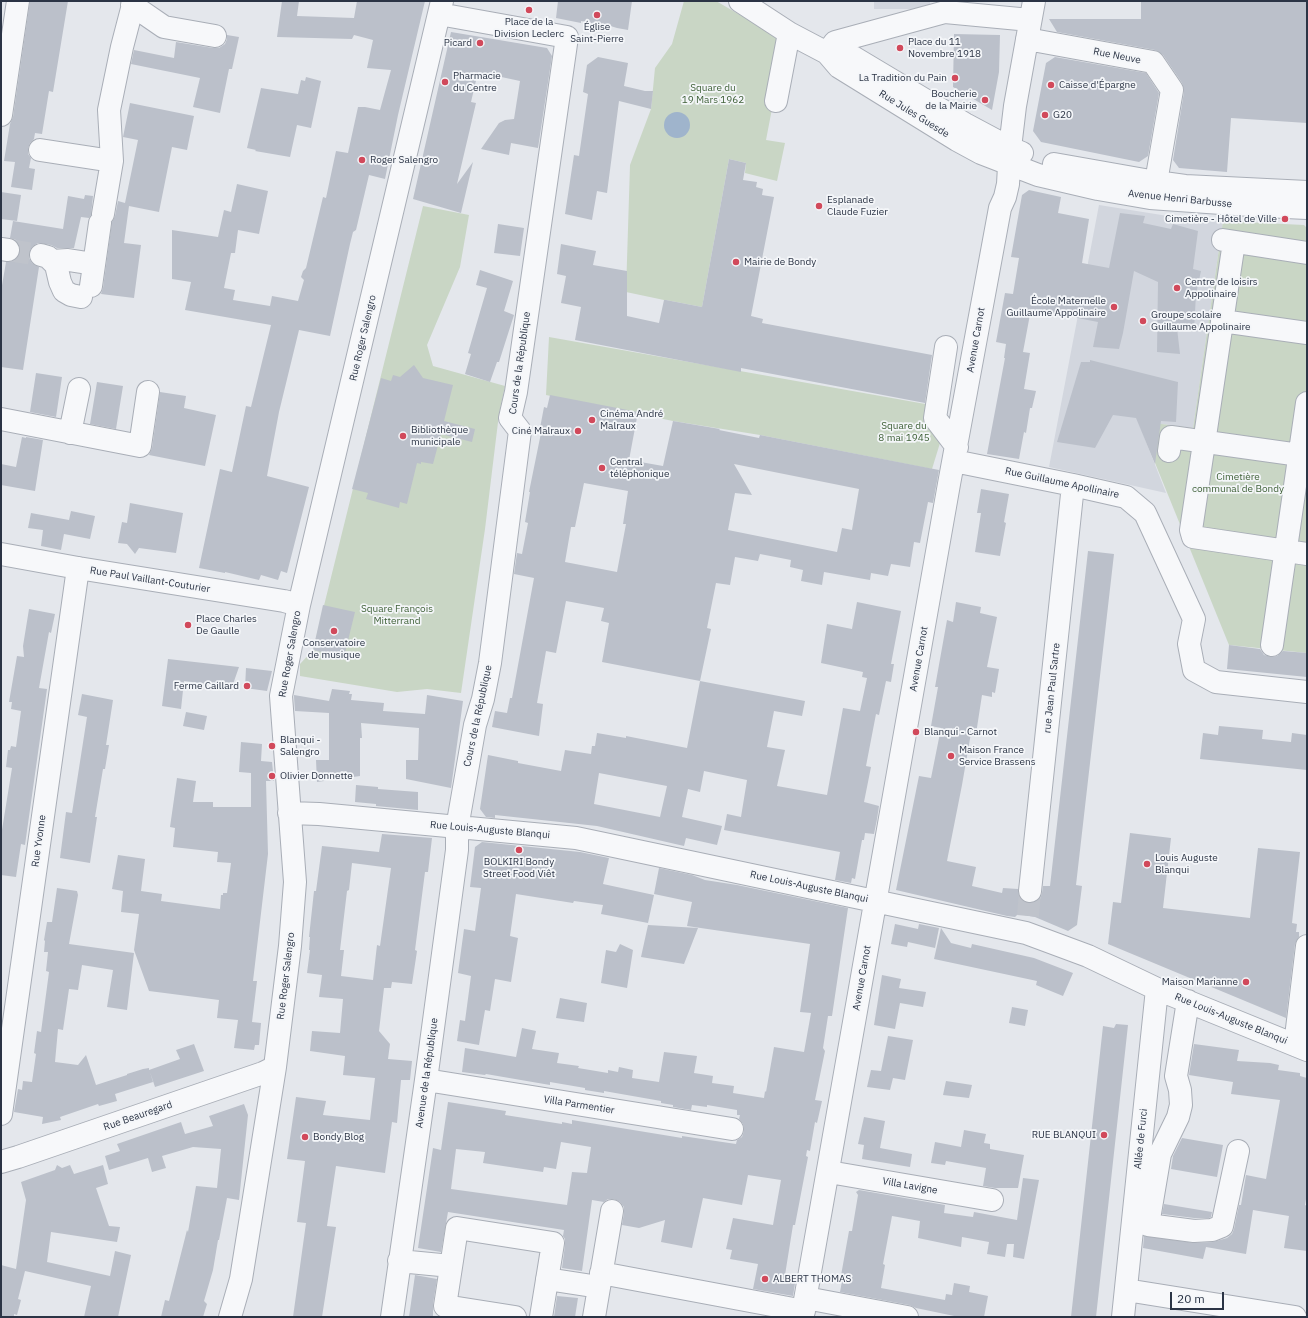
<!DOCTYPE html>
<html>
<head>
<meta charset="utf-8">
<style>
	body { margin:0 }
	#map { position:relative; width:1308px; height:1318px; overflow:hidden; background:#e4e7ec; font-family:"IBM Plex Sans",sans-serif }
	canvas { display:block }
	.frame { position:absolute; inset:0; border:2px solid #2b3445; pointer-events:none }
	.scale { position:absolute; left:1170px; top:1292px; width:54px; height:18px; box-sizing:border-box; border:2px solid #2b3445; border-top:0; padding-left:5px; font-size:12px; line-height:14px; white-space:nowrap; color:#2b3445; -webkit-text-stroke:3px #f4f6f9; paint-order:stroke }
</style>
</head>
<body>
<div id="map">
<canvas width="1308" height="1318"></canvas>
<div class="frame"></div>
<div class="scale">20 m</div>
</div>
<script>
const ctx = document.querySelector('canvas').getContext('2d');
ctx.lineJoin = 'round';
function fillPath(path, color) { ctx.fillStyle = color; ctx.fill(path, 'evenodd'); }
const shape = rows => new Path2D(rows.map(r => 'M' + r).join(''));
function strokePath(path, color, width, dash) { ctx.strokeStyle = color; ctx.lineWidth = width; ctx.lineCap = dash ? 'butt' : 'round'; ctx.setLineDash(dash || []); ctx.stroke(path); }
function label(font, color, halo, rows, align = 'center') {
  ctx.font = font + ' "IBM Plex Sans",sans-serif'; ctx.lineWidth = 3.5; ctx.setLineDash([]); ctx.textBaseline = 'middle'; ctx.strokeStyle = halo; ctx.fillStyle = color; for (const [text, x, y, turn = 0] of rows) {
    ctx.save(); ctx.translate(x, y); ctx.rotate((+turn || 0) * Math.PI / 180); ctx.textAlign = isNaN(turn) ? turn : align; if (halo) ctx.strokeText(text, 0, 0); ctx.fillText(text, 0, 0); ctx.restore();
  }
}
fillPath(shape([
	[874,1,930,1,930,9,874,9],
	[1099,205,1174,217,1223,221,1193,428,1138,421,1166,493,1049,467]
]), '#d2d6de');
fillPath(shape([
	[684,1,716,1,785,41,766,140,785,143,777,181,745,173,746,163,729,159,702,307,666,300,664,300,626,292,630,165,651,109,655,68,672,44],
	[423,206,469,215,460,267,427,345,433,366,505,386,499,414,485,529,461,693,427,689,397,692,300,676,300,664,313,650],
	[1223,221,1304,225,1307,228,1307,653,1229,645,1138,421,1193,428],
	[549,337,931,405,944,430,932,469,760,435,673,421,546,395]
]), '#c9d6c5');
fillPath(shape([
	'664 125a13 13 0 1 1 26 0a13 13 0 1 1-26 0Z'
]), '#9fb4cc');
fillPath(shape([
	[30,1,68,1,53,92,49,91,42,134,35,133,34,139,30,143,28,148,28,154,31,158,29,168,35,169,32,190,11,187,15,162,4,161,10,124,13,117],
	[282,1,299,1,297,16,354,18,357,1,425,1,398,115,385,179,369,175,356,230,353,232,350,244,330,336,299,330,279,412,267,476,309,487,287,573,281,571,278,580,261,575,259,580,225,572,225,573,199,568,220,469,232,472,246,406,251,407,271,325,185,310,191,282,172,279,172,230,218,237,224,210,231,212,237,184,268,191,259,234,238,230,235,253,231,253,224,288,235,290,233,300,270,306,272,296,298,301,304,280,301,277,303,271,306,268,323,197,326,198,336,151,348,153,358,107,365,107,380,110,391,70,367,68,373,40,354,35,352,39,277,37],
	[558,1,632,1,628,30,617,28,604,24,604,26,581,21,581,23,556,18],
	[1141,1,1307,1,1307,123,1231,118,1227,172,1179,168,1173,160,1184,92,1182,83,1163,55,1155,50,1057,32,1049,19,1141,19],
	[451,32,547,48,552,56,538,148,511,143,509,155,481,149,499,123,505,120,514,119,520,81,478,72,471,102,476,103,457,184,473,162,461,213,413,199],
	[954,34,1000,35,999,72,992,110,953,87],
	[227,35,239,37,232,69,229,69,220,113,193,107,200,78,131,64,134,50,174,58,176,42,213,48,219,48,225,44,227,39],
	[598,57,628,63,624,86,645,91,653,91,651,109,619,101,607,193,597,191,592,220,565,214,574,155,579,156,588,94,583,92,587,65],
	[1055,57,1146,73,1159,93,1148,156,1139,162,1041,142,1033,131,1046,63],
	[306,77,321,81,311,128,297,125,290,157,255,151,256,150,247,148,261,88,298,94,301,80,305,81],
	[130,103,194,116,187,150,172,147,159,212,129,206,124,243,141,245,134,298,101,294,103,288,112,222,115,216,118,201,125,203,138,140,123,137],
	[729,159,746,163,743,180,757,182,756,187,763,189,762,195,774,197,751,316,763,319,762,323,932,355,925,403,741,368,741,372,575,340,581,307,561,303,566,276,557,274,561,244,596,251,593,265,627,271,627,316,659,323,664,300,666,300,702,307],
	[1029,190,1061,197,1058,213,1089,219,1082,263,1109,268,1120,213,1145,216,1143,223,1171,229,1173,224,1198,231,1193,269,1201,271,1196,294,1194,331,1177,328,1180,354,1157,352,1158,282,1134,271,1123,333,1119,349,1093,347,1098,322,1031,309,1023,352,1030,353,1024,389,1036,391,1032,408,1030,408,1026,433,1024,432,1019,459,987,454,1005,358,1004,358,1006,344,996,342,1005,293,1013,294,1019,258,1011,257,1022,195],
	[1,192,21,195,17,221,1,219],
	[85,195,93,196,91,215,89,218,81,217,74,248,57,248,51,245,38,243,33,246,29,251,29,258,32,263,39,267,23,370,1,367,1,291,5,268,6,262,13,261,18,257,20,251,20,246,16,240,10,238,13,221,63,229,68,196,84,199],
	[498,224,524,228,520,256,494,253],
	[480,270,513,281,504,311,514,315,499,362,497,362,490,382,465,374,471,354,468,353,487,288,476,285],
	[1090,360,1178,382,1176,422,1161,421,1155,464,1136,418,1113,415,1095,448,1057,442,1081,362,1090,362],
	[414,365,423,378,453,385,444,421,475,429,472,442,441,434,433,464,421,462,421,464,417,463,407,504,400,502,399,508,366,499,368,493,352,489,381,378,391,381,393,375,400,377],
	[36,373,62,377,56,417,30,412],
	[97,382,123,386,116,429,90,424],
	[160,392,186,396,184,408,216,415,205,466,149,455,152,448],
	[550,395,638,412,629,460,663,466,673,421,720,429,719,430,759,438,760,435,939,470,933,503,928,502,920,543,914,542,910,567,891,564,888,576,871,573,870,580,824,572,822,585,801,581,803,570,790,567,791,560,760,554,758,561,735,557,730,585,716,583,707,628,711,629,700,681,602,662,609,623,601,621,604,608,566,601,556,653,546,651,537,703,543,704,539,736,492,727,495,711,507,713,510,698,512,698,534,578,514,574,517,553,522,554,528,523,525,522,530,492,529,492,542,428,540,428,544,407,547,408],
	[734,464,859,489,852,530,842,528,837,552,728,530,735,493,752,495],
	[584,483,628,491,623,524,626,524,617,572,565,562,571,527,575,527],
	[22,437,26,438,26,437,43,440,35,491,1,485,1,464,16,467],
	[981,489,1009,494,1004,522,1006,523,1000,556,975,552,981,513,977,513],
	[130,503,183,513,176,553,139,548,135,554,127,544,118,543,122,522,127,523],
	[71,511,95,516,90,539,64,534,61,550,41,546,43,530,28,528,31,513,69,520],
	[1088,551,1114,554,1076,885,1082,886,1077,925,1068,931,1035,917,1018,914,1015,917,1007,916,896,890,919,776,931,778,941,728,931,726,938,687,935,687,947,620,953,622,956,602,981,607,980,613,997,617,987,667,999,669,995,693,992,692,992,697,982,695,976,734,971,733,962,785,947,861,976,867,972,886,1002,893,1003,888,1018,889,1019,896,1022,901,1028,903,1035,903,1040,899,1042,893,1043,886,1050,886],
	[857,602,901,611,891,664,894,664,891,682,886,681,879,715,876,714,866,766,871,767,864,802,879,806,877,819,874,834,865,833,864,840,862,840,855,879,852,878,851,883,835,880,840,852,724,830,727,814,741,817,747,780,704,771,700,792,688,789,682,817,722,826,717,845,686,838,684,846,597,826,495,815,495,818,486,817,480,809,488,755,518,761,518,763,561,771,565,750,591,754,592,746,595,746,597,733,626,738,626,736,687,748,700,681,805,701,802,716,774,711,767,747,785,750,777,786,827,795,843,708,860,711,867,678,862,677,863,672,821,663,827,624,852,629],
	[599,773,667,786,660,817,594,804],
	[323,605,355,612,344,657,313,650],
	[29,609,55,614,51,633,49,632,39,688,47,689,25,845,21,844,16,877,1,875,1,836,12,768,6,767,8,750,10,750,11,746,16,747,21,711,11,709,12,702,9,702,17,656,24,657,23,646],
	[1229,645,1260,649,1264,655,1271,657,1277,656,1283,651,1307,653,1307,677,1227,669],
	[168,659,239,667,232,687,184,681,181,709,162,706],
	[246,668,272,671,267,691,245,688],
	[332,689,350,691,349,694,352,694,351,700,384,703,383,711,425,714,427,695,463,701,451,788,406,779,406,760,418,760,419,728,361,723,362,738,360,738,360,776,317,782,316,760,329,760,329,713,295,711,294,697,294,695,329,701],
	[82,694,113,700,106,745,109,745,105,769,103,769,95,817,97,817,90,863,60,858,66,812,72,813,87,717,78,715],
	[186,712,207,716,204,730,183,726],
	[1219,726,1263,730,1262,739,1291,742,1292,733,1307,735,1307,770,1200,759,1203,733,1218,735],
	[241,742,262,744,261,761,272,762,274,781,266,781,268,854,253,981,257,981,252,1022,261,1023,259,1045,255,1045,254,1050,234,1048,238,1020,217,1018,219,1000,149,991,134,950,139,914,121,912,123,891,112,889,118,855,145,859,141,891,162,894,161,901,220,909,221,895,223,895,223,893,227,893,231,863,217,862,218,852,173,847,175,828,170,827,177,778,196,781,193,802,213,802,213,807,251,807,251,773,239,772],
	[356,785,378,787,378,789,418,792,418,810,376,806,376,804,355,802],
	[1130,833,1171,838,1163,908,1250,918,1258,848,1300,852,1292,923,1297,924,1296,932,1299,932,1299,937,1295,944,1286,1018,1108,944,1113,902,1121,903],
	[382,834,432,838,428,872,425,872,415,950,417,951,412,984,392,982,391,988,384,988,379,1031,390,1044,388,1059,412,1061,410,1080,401,1080,397,1123,392,1122,385,1173,336,1166,327,1226,336,1227,322,1317,293,1317,306,1223,297,1222,305,1161,287,1159,296,1097,326,1101,323,1115,370,1120,375,1078,343,1075,345,1056,310,1051,312,1031,340,1033,343,999,319,997,322,975,307,973,310,950,309,950,310,937,309,937,314,891,316,891,322,846,379,852],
	[352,863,391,868,380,946,377,945,373,980,341,976,344,950,340,950,347,891,349,890],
	[482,842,580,852,609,858,603,884,654,895,648,923,601,914,603,905,574,901,573,903,516,894,510,936,518,938,511,982,495,979,490,1011,485,1010,479,1045,457,1041,460,1020,465,1021,471,976,458,973,464,929,475,931,481,888,470,887,475,847],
	[659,868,692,875,705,880,737,885,848,908,832,1016,828,1016,823,1048,825,1051,815,1100,822,1101,817,1123,815,1122,810,1151,807,1150,806,1156,808,1157,795,1225,793,1225,785,1275,796,1277,793,1296,753,1289,758,1264,730,1259,732,1250,726,1249,733,1218,773,1225,781,1180,748,1175,742,1205,703,1198,692,1248,661,1242,665,1220,639,1228,622,1225,624,1213,624,1207,620,1202,614,1199,608,1199,604,1202,592,1200,582,1271,562,1268,565,1245,565,1239,563,1236,564,1230,448,1212,441,1252,418,1248,433,1148,441,1150,448,1102,506,1111,505,1115,562,1124,562,1122,572,1124,572,1120,682,1138,682,1136,736,1144,737,1140,742,1137,744,1131,743,1124,739,1119,740,1115,737,1115,737,1110,707,1105,707,1107,692,1105,691,1110,673,1107,673,1105,661,1103,661,1101,604,1091,604,1093,585,1090,585,1088,550,1082,550,1085,486,1074,485,1075,462,1072,465,1048,516,1057,522,1028,536,1031,532,1049,559,1053,557,1063,579,1066,578,1068,608,1073,608,1070,618,1072,619,1067,633,1070,632,1078,659,1082,664,1052,697,1056,694,1073,713,1076,712,1083,734,1086,733,1093,764,1098,765,1091,766,1092,774,1047,804,1052,811,1013,800,1012,810,944,687,926,692,902,654,894],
	[561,1142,591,1147,587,1173,572,1172,567,1205,451,1189,456,1149,485,1152,483,1163,543,1172,544,1167,556,1169],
	[57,888,77,891,78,895,69,944,134,953,127,1010,107,1007,113,970,82,965,78,990,69,989,63,1030,58,1029,55,1062,78,1065,86,1055,96,1085,127,1075,127,1074,143,1069,149,1068,149,1070,180,1059,176,1050,194,1044,204,1071,155,1087,150,1072,153,1082,115,1094,117,1101,99,1106,98,1104,60,1117,61,1120,42,1124,43,1117,14,1112,18,1089,22,1090,23,1081,32,1082,36,1054,34,1053,37,1031,41,1032,49,972,46,971,48,952,44,952,45,941,44,940,47,922,52,922],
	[895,924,918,929,919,924,939,928,935,948,908,942,907,947,891,944],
	[648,925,698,928,684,964,641,957],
	[941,928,951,943,971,948,972,944,1034,958,1073,973,1063,996,1036,985,1037,981,934,959],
	[620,944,633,950,627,988,601,983,606,950,616,952],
	[882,975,901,979,899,988,926,992,923,1007,900,1003,895,1029,874,1025],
	[560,998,587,1003,584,1022,556,1018],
	[1012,1007,1028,1010,1025,1026,1009,1023],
	[1116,1024,1128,1025,1096,1317,1071,1317,1103,1026,1114,1028],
	[888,1036,913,1040,905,1080,893,1078,890,1090,867,1087,871,1070,881,1071],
	[1194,1044,1239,1050,1237,1061,1270,1063,1279,1065,1278,1070,1300,1073,1300,1076,1307,1078,1307,1193,1305,1205,1307,1206,1307,1251,1284,1248,1289,1216,1253,1210,1246,1254,1206,1247,1203,1259,1143,1248,1144,1236,1195,1243,1213,1242,1227,1238,1232,1234,1234,1229,1239,1205,1241,1205,1246,1175,1266,1179,1280,1100,1231,1094,1233,1082,1189,1075],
	[946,1081,972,1085,969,1098,943,1095],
	[244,1104,248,1115,239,1200,227,1198,219,1240,218,1240,213,1270,204,1301,207,1304,203,1317,161,1317,165,1300,169,1301,187,1230,188,1232,196,1186,217,1188,221,1149,193,1147,162,1156,166,1168,152,1172,148,1158,109,1170,105,1156,120,1151,117,1144,181,1122,185,1134,213,1126,209,1116],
	[864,1117,885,1121,880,1148,912,1154,910,1167,862,1159,864,1145,858,1144],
	[964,1130,986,1134,984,1143,990,1144,990,1149,1024,1155,1018,1188,995,1188,983,1186,986,1168,946,1161,945,1165,931,1163,935,1142,961,1147],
	[1182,1138,1223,1145,1217,1177,1171,1169,1173,1156],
	[57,1165,62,1168,70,1165,74,1174,103,1165,108,1184,96,1188,109,1226,120,1227,117,1242,51,1232,47,1262,110,1276,115,1251,131,1255,118,1317,84,1317,91,1286,25,1271,18,1299,21,1300,17,1315,14,1314,14,1317,1,1317,1,1265,16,1269,26,1200,21,1182,55,1170],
	[1023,1178,1039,1180,1024,1259,1013,1257,1014,1244,1007,1244,1005,1257,987,1254,989,1242,962,1237,961,1247,918,1238,920,1221,892,1216,883,1264,885,1265,881,1288,945,1300,946,1294,952,1295,954,1283,970,1286,969,1292,988,1296,984,1317,959,1317,916,1308,909,1305,840,1292,842,1281,840,1281,849,1231,852,1231,858,1195,856,1192,859,1190,945,1205,944,1213,973,1217,974,1212,1017,1220],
	[1164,1204,1212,1212,1211,1217,1209,1218,1194,1218,1162,1214],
	[415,1275,437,1279,433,1304,433,1317,409,1317],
	[557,1296,578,1298,575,1317,554,1317]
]), '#bbc0ca');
strokePath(shape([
	[8,250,41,255],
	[1028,916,1030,891]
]), '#bfc3cb', 22, [22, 11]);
const minor = shape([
	[740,1,789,33,827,53,839,67,957,140,981,153,1038,175,1098,189,1150,198,1264,206,1307,208],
	[132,5,164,27,215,36],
	[1027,39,1153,62,1172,90,1156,182],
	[827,53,848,54,965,124,1010,148,1022,153],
	[827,53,835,42,945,12,1030,20],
	[776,101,789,33],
	[1,115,18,1],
	[40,150,112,161],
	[1054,164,1156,182,1185,186,1307,192],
	[103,214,112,161,109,110,122,47,134,1],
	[1223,240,1307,253],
	[1234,242,1191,530,1193,537,1307,554],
	[1,249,8,250],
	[41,255,48,257,56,265,60,282,64,291,71,295,81,297],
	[52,261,68,260,94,264],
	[91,286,100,223],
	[1222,321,1307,333],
	[946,347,935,418,957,447],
	[1,419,140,446,148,392],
	[70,433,79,389],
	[1169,451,1171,437,1307,456],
	[954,461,1073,485,1126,497,1145,513,1194,619,1189,644,1194,670,1216,682,1307,692],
	[1,554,78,568,284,601,299,605],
	[1272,645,1307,403],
	[289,813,319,814,576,838,1026,933,1088,956,1157,989,1307,1050],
	[1030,891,1073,485],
	[1188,1001,1176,1076,1180,1090,1181,1105,1178,1117,1160,1154,1148,1225,1194,1231,1212,1230,1222,1226,1238,1151],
	[1295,1045,1307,946],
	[426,1080,732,1129],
	[1,1114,78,568],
	[1,1162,18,1157,263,1073,275,1067],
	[829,1172,992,1200],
	[399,1261,451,1266],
	[601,1273,804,1311],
	[547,1279,599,1287],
	[1126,1290,1295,1317],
	[806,1298,907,1317],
	[230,1317,241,1279,275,1067,290,946,295,882,281,696,299,605,442,1],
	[392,1317,426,1080,457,850,457,828,475,725,483,699,490,663,520,431,510,418,516,392,567,37,439,14],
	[515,1317,445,1306,457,1228,553,1243,541,1317],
	[594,1317,612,1211],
	[802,1317,949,484,1000,208,1005,197,1008,184,1010,148,1015,106,1034,1],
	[1123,1317,1157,989]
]);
strokePath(minor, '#a9aeb7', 24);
strokePath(minor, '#f7f8fa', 22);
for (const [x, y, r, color] of [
	[529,10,4,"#d1495b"],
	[597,15,4,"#d1495b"],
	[480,43,4,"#d1495b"],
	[900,48,4,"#d1495b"],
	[955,78,4,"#d1495b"],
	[445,82,4,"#d1495b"],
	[1051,85,4,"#d1495b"],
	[985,100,4,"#d1495b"],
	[1045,115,4,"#d1495b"],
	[362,160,4,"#d1495b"],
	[819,206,4,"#d1495b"],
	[1285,219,4,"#d1495b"],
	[736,262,4,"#d1495b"],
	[1177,288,4,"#d1495b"],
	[1114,307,4,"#d1495b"],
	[1143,321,4,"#d1495b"],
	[592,420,4,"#d1495b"],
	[578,431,4,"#d1495b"],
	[403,436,4,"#d1495b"],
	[602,468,4,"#d1495b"],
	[188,625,4,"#d1495b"],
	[334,631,4,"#d1495b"],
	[247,686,4,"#d1495b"],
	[916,732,4,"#d1495b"],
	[272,746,4,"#d1495b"],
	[951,756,4,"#d1495b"],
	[272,776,4,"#d1495b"],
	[519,850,4,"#d1495b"],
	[1147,864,4,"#d1495b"],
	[1246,982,4,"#d1495b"],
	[1104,1135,4,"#d1495b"],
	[305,1137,4,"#d1495b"],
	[765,1279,4,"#d1495b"]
]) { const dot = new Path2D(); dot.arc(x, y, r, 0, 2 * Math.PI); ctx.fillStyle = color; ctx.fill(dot); strokePath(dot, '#f4f6f9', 1.5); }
label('10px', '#2b3445', '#f4f6f9', [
	["Place de la",529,22,"center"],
	["Division Leclerc",529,34,"center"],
	["Église",597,27,"center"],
	["Saint-Pierre",597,39,"center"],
	["Place du 11",908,42],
	["Novembre 1918",908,54],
	["Picard",472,43,"right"],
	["Pharmacie",453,76],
	["du Centre",453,88],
	["La Tradition du Pain",947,78,"right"],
	["Caisse d'Épargne",1059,85],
	["Boucherie",977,94,"right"],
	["de la Mairie",977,106,"right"],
	["G20",1053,115],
	["Roger Salengro",370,160],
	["Esplanade",827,200],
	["Claude Fuzier",827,212],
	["Cimetière - Hôtel de Ville",1277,219,"right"],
	["Mairie de Bondy",744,262],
	["Centre de loisirs",1185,282],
	["Appolinaire",1185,294],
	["École Maternelle",1106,301,"right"],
	["Guillaume Appolinaire",1106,313,"right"],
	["Groupe scolaire",1151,315],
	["Guillaume Appolinaire",1151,327],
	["Cinéma André",600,414],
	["Malraux",600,426],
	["Bibliothèque",411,430],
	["municipale",411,442],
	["Ciné Malraux",570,431,"right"],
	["Central",610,462],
	["téléphonique",610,474],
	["Place Charles",196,619],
	["De Gaulle",196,631],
	["Conservatoire",334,643,"center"],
	["de musique",334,655,"center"],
	["Ferme Caillard",239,686,"right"],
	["Blanqui - Carnot",924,732],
	["Blanqui -",280,740],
	["Salengro",280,752],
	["Maison France",959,750],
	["Service Brassens",959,762],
	["Olivier Donnette",280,776],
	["Louis Auguste",1155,858],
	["Blanqui",1155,870],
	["BOLKIRI Bondy",519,862,"center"],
	["Street Food Viêt",519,874,"center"],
	["Maison Marianne",1238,982,"right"],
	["RUE BLANQUI",1096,1135,"right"],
	["Bondy Blog",313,1137],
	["ALBERT THOMAS",773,1279]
], 'left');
label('10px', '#2b3445', '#f4f6f9', [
	["Rue Neuve",1117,56,11],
	["Rue Jules Guesde",914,114,32],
	["Avenue Henri Barbusse",1180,199,6],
	["Rue Roger Salengro",363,338,-77],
	["Avenue Carnot",976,340,-80],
	["Cours de la République",520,363,-82],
	["Rue Guillaume Apollinaire",1062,483,12],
	["Rue Paul Vaillant-Couturier",150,580,9],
	["Rue Roger Salengro",290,654,-80],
	["Avenue Carnot",919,659,-80],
	["rue Jean Paul Sartre",1052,688,-84],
	["Cours de la République",478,716,-78],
	["Rue Louis-Auguste Blanqui",490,830,5],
	["Rue Yvonne",39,841,-82],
	["Rue Louis-Auguste Blanqui",809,887,12],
	["Rue Roger Salengro",286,976,-83],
	["Avenue Carnot",862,978,-80],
	["Rue Louis-Auguste Blanqui",1231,1019,22],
	["Avenue de la République",427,1073,-82],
	["Villa Parmentier",579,1105,9],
	["Rue Beauregard",138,1116,-19],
	["Allée de Furci",1141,1139,-84],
	["Villa Lavigne",910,1186,10]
]);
label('10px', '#3f6138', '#f4f6f9', [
	["Square du",713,88],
	["19 Mars 1962",713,100],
	["Square du",904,426],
	["8 mai 1945",904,438],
	["Cimetière",1238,477],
	["communal de Bondy",1238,489],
	["Square François",397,609],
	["Mitterrand",397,621]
]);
</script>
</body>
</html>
